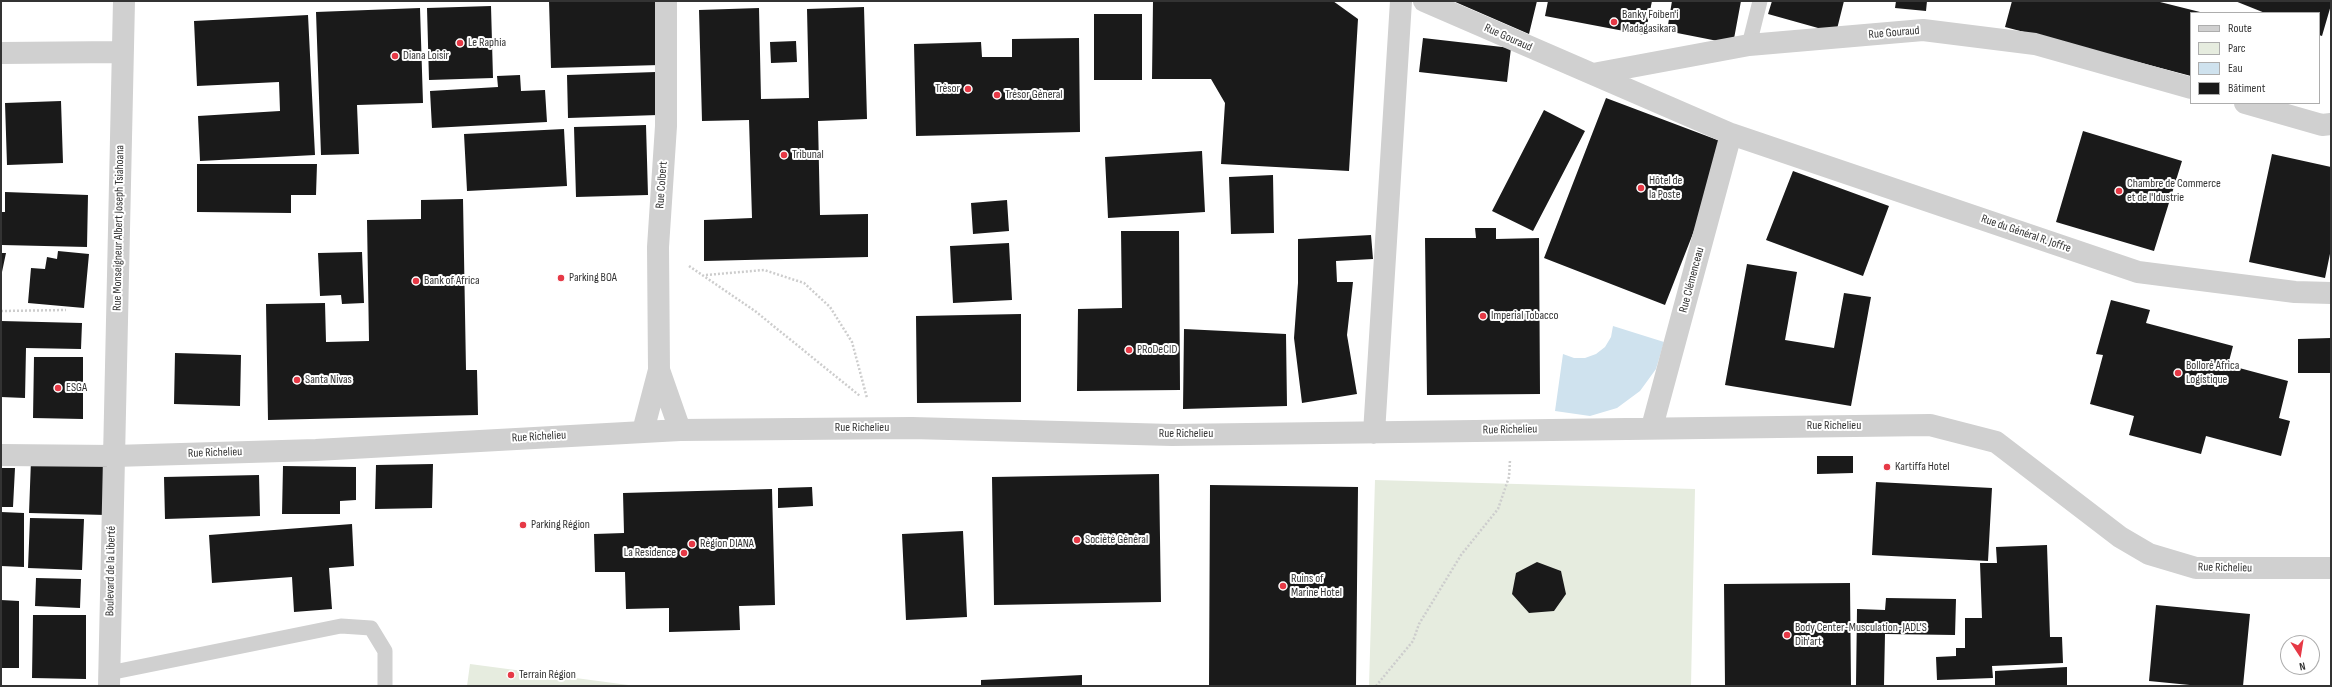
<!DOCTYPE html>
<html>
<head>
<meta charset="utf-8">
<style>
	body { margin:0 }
	#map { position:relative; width:2332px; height:687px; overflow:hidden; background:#fff; font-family:"Sofia Sans Condensed",sans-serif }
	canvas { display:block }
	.frame { position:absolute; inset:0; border:2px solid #333; pointer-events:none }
	.legend { position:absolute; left:2190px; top:12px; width:130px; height:92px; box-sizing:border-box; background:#fff; border:1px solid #adadad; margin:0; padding:5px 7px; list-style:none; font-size:12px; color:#333 }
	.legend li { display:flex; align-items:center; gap:8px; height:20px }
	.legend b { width:20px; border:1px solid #adadad }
	.north { position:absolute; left:2280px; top:635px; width:40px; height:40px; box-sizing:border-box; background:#fff; border:1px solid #adadad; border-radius:50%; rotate:168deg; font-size:11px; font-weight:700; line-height:16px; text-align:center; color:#333 }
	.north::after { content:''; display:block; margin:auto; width:14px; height:18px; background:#e63946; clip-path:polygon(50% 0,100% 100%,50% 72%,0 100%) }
</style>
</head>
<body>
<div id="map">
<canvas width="2332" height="687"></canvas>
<div class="frame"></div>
<ul class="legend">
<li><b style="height:5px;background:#d0d0d0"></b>Route</li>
<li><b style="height:11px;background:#e6ecdf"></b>Parc</li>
<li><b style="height:11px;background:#cfe2ee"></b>Eau</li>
<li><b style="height:11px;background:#1a1a1a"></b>Bâtiment</li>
</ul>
<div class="north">N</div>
</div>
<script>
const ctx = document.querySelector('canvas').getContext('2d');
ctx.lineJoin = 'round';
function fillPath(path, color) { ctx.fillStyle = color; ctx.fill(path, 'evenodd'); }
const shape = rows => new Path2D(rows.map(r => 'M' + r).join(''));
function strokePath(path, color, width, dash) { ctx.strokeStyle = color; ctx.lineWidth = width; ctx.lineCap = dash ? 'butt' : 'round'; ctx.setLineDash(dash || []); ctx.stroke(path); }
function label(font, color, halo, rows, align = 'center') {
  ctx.font = font + ' "Sofia Sans Condensed",sans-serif'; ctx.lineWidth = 4; ctx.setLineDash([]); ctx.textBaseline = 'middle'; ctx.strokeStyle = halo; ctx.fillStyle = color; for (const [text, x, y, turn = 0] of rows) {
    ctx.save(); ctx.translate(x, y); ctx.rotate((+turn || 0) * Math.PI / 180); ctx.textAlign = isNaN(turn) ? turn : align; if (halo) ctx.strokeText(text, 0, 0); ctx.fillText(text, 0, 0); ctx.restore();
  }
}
fillPath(shape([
	[1375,480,1695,489,1691,686,1369,686],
	[470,664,636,686,467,686]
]), '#e6ecdf');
fillPath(shape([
	[1613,326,1664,342,1656,369,1640,391,1617,408,1590,416,1555,411,1563,354,1574,358,1585,358,1596,354,1605,347,1611,337]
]), '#cfe2ee');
fillPath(shape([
	[549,1,659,1,660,65,551,68],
	[1153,1,1333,1,1358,19,1349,171,1221,164,1225,103,1211,79,1152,79],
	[1453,1,1537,1,1529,34],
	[1548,1,1652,1,1645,35,1545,16],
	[1672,1,1741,1,1733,44,1667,31],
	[1772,1,1844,1,1836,33,1768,14],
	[1896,1,1927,1,1926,11,1895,8],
	[2012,1,2156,1,2200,12,2191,13,2191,76,2005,27],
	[2235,1,2331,1,2331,5,2322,36,2319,35,2319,13,2265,13],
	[491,6,493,78,429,80,427,8],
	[864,7,867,119,818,121,820,215,868,214,868,257,704,261,704,220,752,218,749,120,702,121,699,10,759,8,761,99,809,98,807,9],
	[420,8,423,103,357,105,359,154,321,155,316,12],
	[1094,14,1142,14,1142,80,1094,80],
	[308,15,315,155,200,161,198,116,280,111,279,82,197,86,194,21],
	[1079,38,1080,132,916,136,914,44,981,42,982,57,1012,57,1012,39],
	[1423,38,1511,48,1507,82,1419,72],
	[796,41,797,62,771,63,770,42],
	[656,72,658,115,568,118,567,75],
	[520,75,521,91,545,90,547,122,432,128,430,91,498,87,497,76],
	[1606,98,1728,144,1665,305,1544,258],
	[61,101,63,163,7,165,5,103],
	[1544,110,1585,131,1533,231,1492,211],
	[646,125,648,195,576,197,574,127],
	[564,129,567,186,467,191,464,134],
	[2083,131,2182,161,2154,251,2056,222],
	[1202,151,1205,212,1108,218,1105,157],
	[2272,154,2331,167,2331,249,2325,278,2249,262],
	[197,164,317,164,316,195,291,195,291,213,197,212],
	[1793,171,1889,206,1863,276,1766,240],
	[1273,175,1274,233,1231,234,1229,177],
	[5,192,88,195,87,247,2,245,1,212,5,212],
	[463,199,466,370,477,370,478,415,268,420,266,304,325,303,326,342,369,341,367,220,421,219,421,200],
	[1007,200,1009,231,973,234,971,203],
	[1475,228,1496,228,1496,239,1539,238,1540,394,1427,395,1425,238,1476,238],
	[1121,231,1179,231,1180,390,1077,391,1078,309,1122,308],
	[1371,235,1373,259,1336,261,1337,282,1353,282,1347,335,1357,394,1302,403,1294,338,1298,283,1298,239],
	[1009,243,1012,300,953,303,950,246],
	[58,251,89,254,84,308,28,303,31,268,45,269,47,257,57,259],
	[362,252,364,303,342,304,341,295,320,296,318,253],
	[1,253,6,253,2,272,1,271],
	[1747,264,1797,272,1785,340,1834,348,1844,293,1871,297,1851,406,1725,385],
	[2111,300,2150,310,2146,323,2233,346,2228,365,2288,381,2279,418,2290,421,2281,456,2206,436,2201,454,2129,435,2134,416,2090,404,2103,355,2096,354],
	[1021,314,1021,402,917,403,916,316],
	[1,321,82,323,81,349,26,348,25,398,1,397],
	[1184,329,1286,334,1287,406,1183,409],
	[2331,338,2331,373,2298,373,2298,339],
	[175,353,241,355,240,406,174,404],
	[34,357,83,357,83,419,33,418],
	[1817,456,1853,456,1853,473,1817,474],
	[31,460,107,461,106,515,29,513],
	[433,464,432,508,375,509,376,465],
	[283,466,356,467,356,500,340,501,340,514,282,514],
	[1,468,15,468,13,507,1,507],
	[1159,474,1161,602,994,605,992,477],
	[259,475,260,516,165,519,164,477],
	[1876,482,1992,488,1988,561,1872,555],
	[1210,485,1358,487,1356,686,1209,686],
	[812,487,813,506,778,508,778,488],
	[772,489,775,605,739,606,740,630,669,632,669,608,626,609,625,572,595,572,594,534,624,533,623,493],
	[1,512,24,513,24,567,1,566],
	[30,518,84,519,82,570,28,568],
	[352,524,354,566,329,568,332,609,294,612,292,577,212,583,209,535],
	[963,531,967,617,906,620,902,534],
	[2047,545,2050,637,2062,637,2063,663,1992,666,1993,678,1937,680,1936,657,1956,656,1956,648,1965,648,1965,618,1982,618,1980,563,1997,563,1996,547],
	[1537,562,1561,571,1566,594,1554,611,1529,613,1512,594,1516,573],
	[36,578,81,579,80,608,35,606],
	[1850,583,1851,686,1725,686,1724,584],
	[1886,598,1956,599,1955,635,1885,634,1884,685,1856,685,1857,609,1885,610],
	[1,600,19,601,19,668,1,668],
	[2156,605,2250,614,2243,686,2200,686,2149,681],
	[33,615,86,615,86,679,32,678],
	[2067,667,2067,686,1995,686,1995,671],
	[1082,675,1082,686,981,686,981,680]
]), '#1a1a1a');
strokePath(shape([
	[689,266,755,311,860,396],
	[706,275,764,270,804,283,830,307,852,342,867,398],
	[1,311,66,310],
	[1376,686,1413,641,1419,624,1461,555,1498,509,1509,477,1510,460]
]), '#cdcdcd', 2.5, [2, 2]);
strokePath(shape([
	[1749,45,1760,1],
	[109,673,341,626,371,628,385,651,385,686]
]), '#d0d0d0', 15);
strokePath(shape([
	[1424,1,1731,134,2138,272,2295,292,2331,293],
	[1,53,122,52],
	[1593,74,1749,45,1923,30,2035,44,2191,88],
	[2245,103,2322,125,2331,124],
	[659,370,680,430],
	[1652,427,1731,134],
	[643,431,659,370,658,247,666,126,666,1],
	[1374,433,1401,1],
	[1,455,114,456,316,450,680,430,912,428,1172,435,1930,425,1996,442,2120,537,2149,554,2196,568,2331,568],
	[109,686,124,1]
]), '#d0d0d0', 22);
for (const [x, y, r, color] of [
	[1614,22,4,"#e63946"],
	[460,43,4,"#e63946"],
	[395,56,4,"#e63946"],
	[968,89,4,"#e63946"],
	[997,95,4,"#e63946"],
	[784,155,4,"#e63946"],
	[1641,188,4,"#e63946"],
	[2119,191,4,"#e63946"],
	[561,278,4,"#e63946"],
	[416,281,4,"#e63946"],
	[1483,316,4,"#e63946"],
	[1129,350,4,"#e63946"],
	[2178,373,4,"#e63946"],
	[297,380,4,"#e63946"],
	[58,388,4,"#e63946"],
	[1887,467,4,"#e63946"],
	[523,525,4,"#e63946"],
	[1077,540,4,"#e63946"],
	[692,544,4,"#e63946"],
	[684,553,4,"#e63946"],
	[1283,586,4,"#e63946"],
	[1787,635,4,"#e63946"],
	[511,675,4,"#e63946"]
]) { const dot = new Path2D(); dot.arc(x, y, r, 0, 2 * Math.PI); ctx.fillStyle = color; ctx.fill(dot); strokePath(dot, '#fff', 1.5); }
label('12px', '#333', '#fff', [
	["Banky Foiben'i",1622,15],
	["Madagasikara",1622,29],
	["Le Raphia",468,43],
	["Diana Loisir",403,56],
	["Trésor",960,89,"right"],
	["Trésor Géneral",1005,95],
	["Tribunal",792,155],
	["Hôtel de",1649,181],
	["la Poste",1649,195],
	["Chambre de Commerce",2127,184],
	["et de l'Idustrie",2127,198],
	["Parking BOA",569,278],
	["Bank of Africa",424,281],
	["Imperial Tobacco",1491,316],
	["PRoDeCID",1137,350],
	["Bolloré Africa",2186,366],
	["Logistique",2186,380],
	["Santa Nivas",305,380],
	["ESGA",66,388],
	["Kartiffa Hotel",1895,467],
	["Parking Région",531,525],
	["Société Général",1085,540],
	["Région DIANA",700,544],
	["La Residence",676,553,"right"],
	["Ruins of",1291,579],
	["Marine Hotel",1291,593],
	["Body Center-Musculation-JADL'S",1795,628],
	["Dih'art",1795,642],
	["Terrain Région",519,675]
], 'left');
label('12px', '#333', '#fff', [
	["Rue Gouraud",1894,33,-5],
	["Rue Gouraud",1508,38,24],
	["Rue Colbert",662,185,-86],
	["Rue Monseigneur Albert Joseph Tsiahoana",119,228,-89],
	["Rue du Général R. Joffre",2026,234,19],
	["Rue Clémenceau",1692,280,-75],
	["Rue Richelieu",1834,426],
	["Rue Richelieu",862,428],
	["Rue Richelieu",1510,430,-1],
	["Rue Richelieu",1186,434],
	["Rue Richelieu",539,437,-3],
	["Rue Richelieu",215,453,-2],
	["Rue Richelieu",2225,568,1],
	["Boulevard de la Liberté",111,571,-89]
]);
</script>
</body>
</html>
